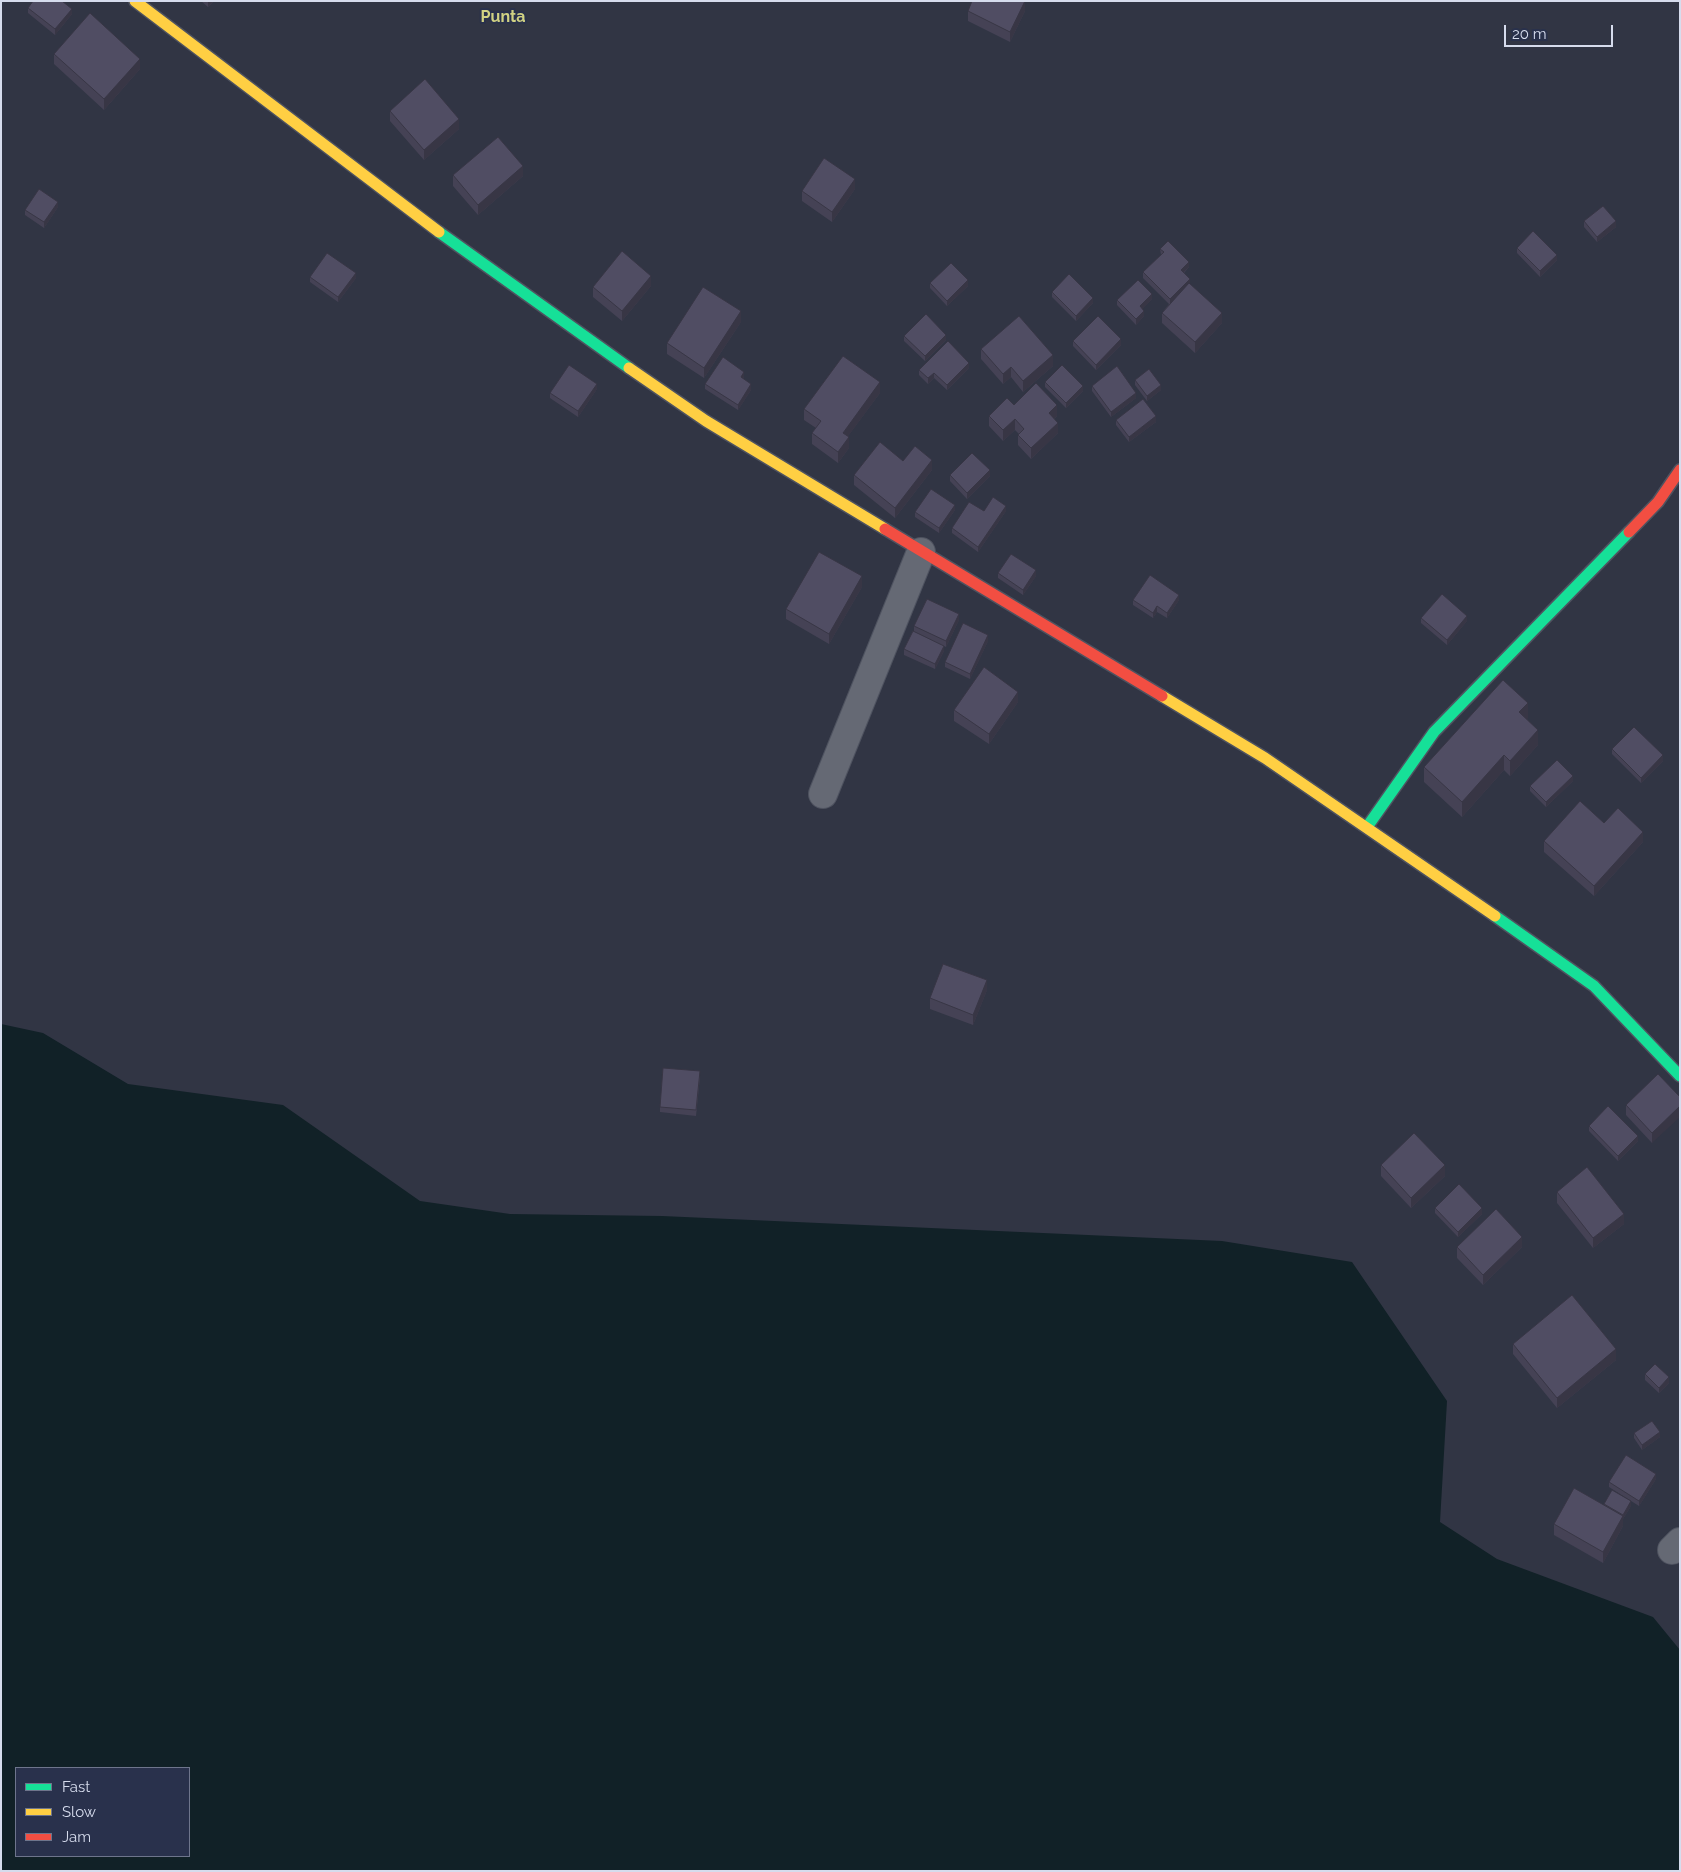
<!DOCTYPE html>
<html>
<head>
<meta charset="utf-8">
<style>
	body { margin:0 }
	#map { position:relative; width:1681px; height:1872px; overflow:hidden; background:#313544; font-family:Raleway,sans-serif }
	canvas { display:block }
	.frame { position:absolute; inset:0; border:2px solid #d6dced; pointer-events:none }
	.legend { position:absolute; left:15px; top:1767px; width:175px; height:90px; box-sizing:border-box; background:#29314c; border:1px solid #6e758c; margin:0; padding:6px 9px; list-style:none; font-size:15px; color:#d6dced }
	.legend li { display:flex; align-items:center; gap:10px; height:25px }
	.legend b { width:25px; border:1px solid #6e758c }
	.scale { position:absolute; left:1504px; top:25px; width:109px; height:22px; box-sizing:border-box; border:2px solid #d6dced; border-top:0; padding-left:6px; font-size:15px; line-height:18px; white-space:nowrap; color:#d6dced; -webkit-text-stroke:4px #29314c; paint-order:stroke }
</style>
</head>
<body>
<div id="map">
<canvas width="1681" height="1872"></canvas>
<div class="frame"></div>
<ul class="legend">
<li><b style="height:6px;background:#16e098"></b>Fast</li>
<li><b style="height:6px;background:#ffcf43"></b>Slow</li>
<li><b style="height:6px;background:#f24e42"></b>Jam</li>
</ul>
<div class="scale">20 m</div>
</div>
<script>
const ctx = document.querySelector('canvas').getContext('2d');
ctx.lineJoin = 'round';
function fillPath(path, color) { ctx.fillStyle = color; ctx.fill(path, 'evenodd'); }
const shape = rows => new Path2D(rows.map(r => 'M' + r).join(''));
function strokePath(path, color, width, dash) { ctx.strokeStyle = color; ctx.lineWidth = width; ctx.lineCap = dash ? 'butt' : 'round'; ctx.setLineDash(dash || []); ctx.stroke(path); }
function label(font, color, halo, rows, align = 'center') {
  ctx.font = font + ' Raleway,sans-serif'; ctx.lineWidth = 4; ctx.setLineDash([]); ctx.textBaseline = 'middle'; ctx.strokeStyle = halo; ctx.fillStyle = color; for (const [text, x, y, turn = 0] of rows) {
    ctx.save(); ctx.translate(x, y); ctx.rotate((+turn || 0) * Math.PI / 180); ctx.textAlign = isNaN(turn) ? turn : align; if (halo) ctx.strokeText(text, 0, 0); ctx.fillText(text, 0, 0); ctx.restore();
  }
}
fillPath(shape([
	[1,1024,43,1033,128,1084,283,1105,420,1201,510,1214,662,1216,1222,1241,1352,1262,1447,1401,1440,1522,1497,1559,1653,1617,1680,1650,1680,1871,1,1871],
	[16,1768,189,1768,189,1856,16,1856]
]), '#112127');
const street = shape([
	[823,794,921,552],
	[1672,1550,1680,1542]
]);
const fast = shape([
	[439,232,629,368],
	[1367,827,1434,732,1629,532],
	[1495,916,1594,986,1680,1076]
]);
const slow = shape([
	[135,1,439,232],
	[629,368,706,421,885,529],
	[1162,696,1265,758,1495,916]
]);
const jam = shape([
	[885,529,1162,696],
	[1629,532,1658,502,1680,470]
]);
strokePath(street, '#4f5360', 30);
strokePath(fast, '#4f5360', 14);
strokePath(slow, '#4f5360', 14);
strokePath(jam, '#4f5360', 14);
strokePath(street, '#656974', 28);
strokePath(fast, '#16e098', 11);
strokePath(slow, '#ffcf43', 11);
strokePath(jam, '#f24e42', 11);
fillPath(shape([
	[201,1,214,1,208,7],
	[28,8,72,14,55,35,28,13],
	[968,11,1025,11,1010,42,968,21],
	[54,54,140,69,104,110,54,64],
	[390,111,459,129,424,160,390,121],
	[453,175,523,176,478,215,453,186],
	[855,189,832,222,802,201,802,191],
	[58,207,44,228,25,215,25,210],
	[1584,221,1616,227,1597,242,1584,227],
	[1517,248,1557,260,1540,277,1517,253],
	[1160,249,1189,267,1184,273,1190,284,1222,323,1195,353,1162,323,1162,313,1169,304,1143,278,1143,272,1161,255],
	[310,277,356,278,338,302,310,282],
	[930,283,968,286,947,306,930,288],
	[651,286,622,321,593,297,593,287],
	[1052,292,1093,303,1076,321,1052,297],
	[1152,299,1142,309,1144,316,1136,325,1117,305,1117,300],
	[741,322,704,378,667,354,667,343],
	[904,336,946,340,925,361,904,341],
	[1073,341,1121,345,1096,370,1073,346],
	[981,349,1053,366,1023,392,1011,377,1003,384,981,359],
	[969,368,947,390,934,378,928,384,919,375,919,370],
	[744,377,743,379,751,390,738,410,705,389,705,384],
	[1135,380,1161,390,1147,401,1135,385],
	[1045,382,1083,391,1066,408,1045,387],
	[1092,386,1136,398,1111,417,1092,391],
	[597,389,578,417,550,398,550,393],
	[880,393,848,436,849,448,838,463,812,444,812,433,816,428,804,420,804,409],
	[1014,405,1057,416,1054,419,1058,433,1031,459,1018,445,1018,435,1019,434,1015,430,1003,441,989,426,989,416],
	[1116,420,1156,422,1129,442,1116,425],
	[903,461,932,470,895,518,854,485,854,475],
	[950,475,990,476,967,499,950,481],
	[955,510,939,533,915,517,915,512],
	[1006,511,978,552,952,533,952,528],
	[998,573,1036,576,1023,595,998,578],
	[862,587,829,644,786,619,786,609],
	[1133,600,1179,600,1167,618,1157,612,1153,618,1133,605],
	[1421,618,1467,621,1447,645,1421,623],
	[959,620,946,647,944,646,944,651,935,669,904,655,904,649,914,631,914,626],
	[988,641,970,679,945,667,945,662],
	[1018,702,989,744,954,721,954,710],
	[1528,718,1527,719,1538,745,1510,776,1504,770,1462,817,1424,782,1424,767],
	[1612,749,1663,761,1641,783,1612,754],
	[1573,781,1546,807,1530,791,1530,786],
	[1604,823,1643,842,1594,896,1544,852,1544,841],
	[987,990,973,1025,930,1009,930,998],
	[700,1077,696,1116,660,1112,660,1107],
	[1680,1097,1652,1143,1626,1115,1626,1105],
	[1589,1126,1638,1141,1618,1161,1589,1131],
	[1381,1165,1445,1176,1411,1208,1381,1176],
	[1557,1192,1624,1224,1593,1248,1557,1203],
	[1435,1208,1482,1214,1458,1237,1435,1213],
	[1457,1247,1522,1247,1483,1285,1457,1258],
	[1513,1344,1616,1360,1557,1408,1513,1354],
	[1645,1374,1669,1383,1659,1393,1645,1380],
	[1634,1433,1660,1437,1642,1450,1634,1438],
	[1656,1479,1639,1506,1609,1487,1609,1482],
	[1604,1504,1631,1506,1623,1519,1623,1526,1603,1563,1554,1535,1554,1524,1604,1505]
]), '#454255');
fillPath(shape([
	[209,1,214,1,208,7,208,2],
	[1025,1,1025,11,1010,42,1010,32],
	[72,9,72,14,55,35,55,29],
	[140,59,140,69,104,110,104,99],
	[459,119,459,129,424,160,424,150],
	[523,166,523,176,478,215,478,205],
	[855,179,855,189,832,222,832,212],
	[58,202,58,207,44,228,44,222],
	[1616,221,1616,227,1597,242,1597,237],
	[1557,255,1557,260,1540,277,1540,271],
	[1189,262,1189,267,1181,275,1181,270],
	[356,273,356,278,338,302,338,297],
	[651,276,651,286,622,321,622,311],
	[1190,279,1190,284,1170,304,1170,299],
	[968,280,968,286,947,306,947,301],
	[1152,294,1152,299,1140,312,1140,306],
	[1093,298,1093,303,1076,321,1076,316],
	[741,311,741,322,704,378,704,368],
	[1144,311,1144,316,1136,325,1136,319],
	[1222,313,1222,323,1195,353,1195,342],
	[946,335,946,340,925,361,925,356],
	[1121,339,1121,345,1096,370,1096,365],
	[1053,355,1053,366,1023,392,1023,381],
	[969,363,969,368,947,390,947,385],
	[1011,367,1011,377,1003,384,1003,374],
	[744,372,744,377,741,383,741,377],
	[934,373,934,378,928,384,928,378],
	[880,382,880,393,843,443,843,433],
	[597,384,597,389,578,417,578,411],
	[751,384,751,390,738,410,738,405],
	[1161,385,1161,390,1147,401,1147,396],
	[1083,386,1083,391,1066,408,1066,403],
	[1136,393,1136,398,1111,417,1111,412],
	[1057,405,1057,416,1049,424,1049,413],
	[1156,416,1156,422,1129,442,1129,437],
	[1015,419,1015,430,1003,441,1003,430],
	[1058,423,1058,433,1031,459,1031,448],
	[849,437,849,448,838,463,838,452],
	[932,460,932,470,895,518,895,508],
	[990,470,990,476,967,499,967,493],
	[955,505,955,510,939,533,939,528],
	[1006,506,1006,511,978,552,978,547],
	[1036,570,1036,576,1023,595,1023,590],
	[862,576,862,587,829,644,829,634],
	[1179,595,1179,600,1167,618,1167,613],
	[1157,606,1157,612,1153,618,1153,613],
	[959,614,959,620,946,647,946,641],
	[1467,616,1467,621,1447,645,1447,640],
	[988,635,988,641,970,679,970,674],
	[944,646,944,651,935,669,935,664],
	[1018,692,1018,702,989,744,989,734],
	[1528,703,1528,718,1519,728,1519,712],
	[1538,730,1538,745,1510,776,1510,761],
	[1504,755,1504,770,1462,817,1462,802],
	[1663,755,1663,761,1641,783,1641,778],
	[1573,776,1573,781,1546,807,1546,802],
	[1643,832,1643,842,1594,896,1594,886],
	[987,980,987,990,973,1025,973,1015],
	[1680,1106,1680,1117,1652,1143,1652,1133],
	[1638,1136,1638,1141,1618,1161,1618,1156],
	[1445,1165,1445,1176,1411,1208,1411,1198],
	[1482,1208,1482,1214,1458,1237,1458,1232],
	[1624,1214,1624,1224,1593,1248,1593,1238],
	[1522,1237,1522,1247,1483,1285,1483,1275],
	[1616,1349,1616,1360,1557,1408,1557,1398],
	[1669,1377,1669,1383,1659,1393,1659,1388],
	[1660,1432,1660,1437,1642,1450,1642,1445],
	[1656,1474,1656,1479,1639,1506,1639,1501],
	[1631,1501,1631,1506,1623,1519,1623,1526,1603,1563,1603,1552]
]), '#383645');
const building = shape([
	[33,1,62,1,72,9,55,29,28,8,33,1],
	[972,1,1025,1,1010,32,968,11,972,1],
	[90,13,140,59,104,99,54,54,90,13],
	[425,79,459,119,424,150,390,111,425,79],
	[498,137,523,166,478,205,453,175,498,137],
	[824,158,855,179,832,212,802,191,824,158],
	[39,189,58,202,44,222,25,210,39,189],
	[1603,206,1616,221,1597,237,1584,221,1603,206],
	[1533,231,1557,255,1540,271,1517,248,1533,231],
	[1168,241,1189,262,1181,270,1190,279,1170,299,1143,272,1164,252,1160,249,1168,241],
	[622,251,651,276,622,311,593,287,622,251],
	[327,253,356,273,338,297,310,277,327,253],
	[951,263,968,280,947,301,930,283,951,263],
	[1069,274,1093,298,1076,316,1052,292,1069,274],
	[1138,280,1152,294,1140,306,1144,311,1136,319,1117,300,1138,280],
	[1189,283,1222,313,1195,342,1162,313,1189,283],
	[703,287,741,311,704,368,667,343,703,287],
	[926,314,946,335,925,356,904,336,926,314],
	[1019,316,1053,355,1023,381,1011,367,1003,374,981,349,1019,316],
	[1098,316,1121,339,1096,365,1073,341,1098,316],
	[948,341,969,363,947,385,934,373,928,378,919,370,948,341],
	[843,356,880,382,843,433,849,437,838,452,812,433,821,421,804,409,843,356],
	[723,357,744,372,741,377,751,384,738,405,705,384,723,357],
	[569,365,597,384,578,411,550,393,569,365],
	[1062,365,1083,386,1066,403,1045,382,1062,365],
	[1117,366,1136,393,1111,412,1092,386,1117,366],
	[1149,369,1161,385,1147,396,1135,380,1149,369],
	[1036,383,1057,405,1049,413,1058,423,1031,448,1018,435,1024,429,1015,419,1003,430,989,416,1007,398,1014,405,1036,383],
	[1143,399,1156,416,1129,437,1116,420,1143,399],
	[880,442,903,461,915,446,932,460,895,508,854,475,880,442],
	[972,453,990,470,967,493,950,475,972,453],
	[931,489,955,505,939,528,915,512,931,489],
	[993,497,1006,506,978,547,952,528,969,502,984,511,993,497],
	[819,552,862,576,829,634,786,609,819,552],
	[1011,554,1036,570,1023,590,998,573,1011,554],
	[1150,575,1179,595,1167,613,1157,606,1153,613,1133,600,1150,575],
	[1442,594,1467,616,1447,640,1421,618,1442,594],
	[927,599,959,614,946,641,914,626,927,599],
	[963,623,988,635,970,674,945,662,963,623],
	[913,631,944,646,935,664,904,649,913,631],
	[984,667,1018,692,989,734,954,710,984,667],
	[1503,680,1528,703,1519,712,1538,730,1510,761,1504,755,1462,802,1424,767,1503,680],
	[1634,727,1663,755,1641,778,1612,749,1634,727],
	[1557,760,1573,776,1546,802,1530,786,1557,760],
	[1580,801,1604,823,1618,808,1643,832,1594,886,1544,841,1580,801],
	[943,964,987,980,973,1015,930,998,943,964],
	[663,1068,700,1071,696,1110,660,1107,663,1068],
	[1658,1074,1680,1097,1680,1106,1652,1133,1626,1105,1658,1074],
	[1608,1106,1638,1136,1618,1156,1589,1126,1608,1106],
	[1414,1133,1445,1165,1411,1198,1381,1165,1414,1133],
	[1587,1167,1624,1214,1593,1238,1557,1192,1587,1167],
	[1459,1184,1482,1208,1458,1232,1435,1208,1459,1184],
	[1496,1209,1522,1237,1483,1275,1457,1247,1496,1209],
	[1572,1295,1616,1349,1557,1398,1513,1344,1572,1295],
	[1655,1364,1669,1377,1659,1388,1645,1374,1655,1364],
	[1652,1421,1660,1432,1642,1445,1634,1433,1652,1421],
	[1626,1455,1656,1474,1639,1501,1609,1482,1626,1455],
	[1574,1488,1623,1516,1603,1552,1554,1524,1574,1488],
	[1612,1490,1631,1501,1623,1515,1604,1504,1612,1490]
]);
fillPath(building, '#504d63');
strokePath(building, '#383645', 1);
label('bold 16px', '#d1d283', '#29314c', [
	["Punta",503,17]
]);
</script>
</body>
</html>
